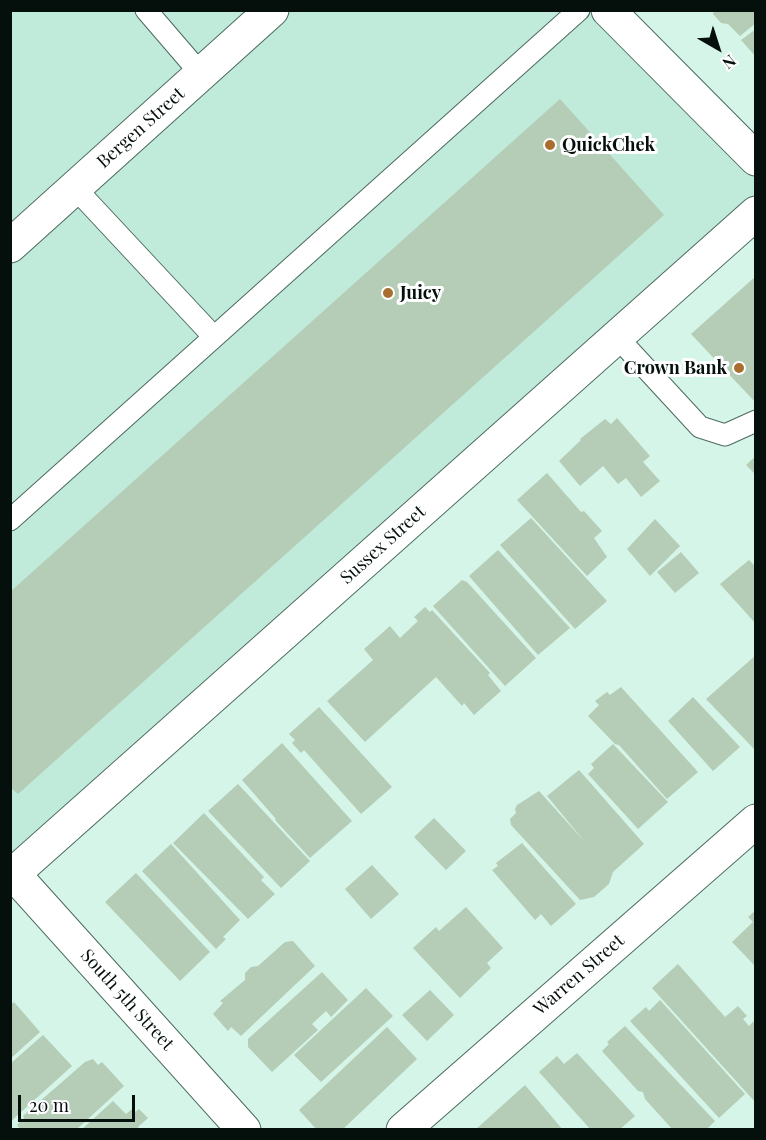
<!DOCTYPE html>
<html>
<head>
<meta charset="utf-8">
<style>
	body { margin:0 }
	#map { position:relative; width:766px; height:1140px; overflow:hidden; background:#d4f5e7; font-family:"Playfair Display",serif }
	canvas { display:block }
	.frame { position:absolute; inset:0; border:12px solid #05100c; pointer-events:none }
	.north { position:absolute; left:688px; top:18px; width:60px; height:60px; -webkit-text-stroke:4px #fff; paint-order:stroke; rotate:141deg; font-size:16px; font-weight:700; line-height:24px; text-align:center; color:#05100c }
	.north::after { content:''; display:block; margin:auto; width:21px; height:27px; background:#05100c; clip-path:polygon(50% 0,100% 100%,50% 72%,0 100%) }
	.scale { position:absolute; left:18px; top:1095px; width:117px; height:27px; box-sizing:border-box; border:3px solid #05100c; border-top:0; padding-left:8px; font-size:18px; line-height:21px; white-space:nowrap; color:#05100c; -webkit-text-stroke:4px #fff; paint-order:stroke }
</style>
</head>
<body>
<div id="map">
<canvas width="766" height="1140"></canvas>
<div class="frame"></div>
<div class="north">N</div>
<div class="scale">20 m</div>
</div>
<script>
const ctx = document.querySelector('canvas').getContext('2d');
ctx.lineJoin = 'round';
function fillPath(path, color) { ctx.fillStyle = color; ctx.fill(path, 'evenodd'); }
const shape = rows => new Path2D(rows.map(r => 'M' + r).join(''));
function strokePath(path, color, width, dash) { ctx.strokeStyle = color; ctx.lineWidth = width; ctx.lineCap = dash ? 'butt' : 'round'; ctx.setLineDash(dash || []); ctx.stroke(path); }
function label(font, color, halo, rows, align = 'center') {
  ctx.font = font + ' "Playfair Display",serif'; ctx.lineWidth = 6; ctx.setLineDash([]); ctx.textBaseline = 'middle'; ctx.strokeStyle = halo; ctx.fillStyle = color; for (const [text, x, y, turn = 0] of rows) {
    ctx.save(); ctx.translate(x, y); ctx.rotate((+turn || 0) * Math.PI / 180); ctx.textAlign = isNaN(turn) ? turn : align; if (halo) ctx.strokeText(text, 0, 0); ctx.fillText(text, 0, 0); ctx.restore();
  }
}
fillPath(shape([
	[10,11,602,11,756,178,755,203,10,858]
]), '#c0ead9');
fillPath(shape([
	[714,10,756,10,756,23,740,36,728,24,721,23,713,14],
	[756,29,756,57,741,40],
	[560,99,664,215,18,794,10,787,10,592],
	[756,276,756,403,691,334],
	[617,418,650,456,643,462,660,481,641,497,626,478,618,484,603,466,580,486,559,461,581,440,580,439,605,419,611,424],
	[756,456,756,475,746,465],
	[547,473,581,512,584,511,602,531,594,538,607,557,587,576,517,500],
	[531,518,607,601,575,629,500,545],
	[655,519,680,546,650,576,627,549],
	[498,550,570,628,538,655,469,576],
	[681,552,699,573,675,593,657,572],
	[749,560,756,567,756,624,720,584],
	[462,580,467,582,536,658,505,686,433,606],
	[425,607,430,612,432,610,490,673,488,675,501,691,474,715,464,703,462,706,436,677,365,742,327,701,373,660,364,649,390,626,400,638,418,621,414,617],
	[756,655,756,751,706,699],
	[621,687,698,772,667,799,619,745,615,744,588,716,599,705,595,701,607,692,610,695],
	[693,697,740,747,713,771,668,721],
	[319,707,392,787,361,814,304,750,301,753,292,743,295,740,289,734],
	[282,743,352,821,310,858,275,820,276,819,242,780],
	[613,744,668,802,638,829,588,774,594,768,591,764],
	[579,770,644,844,613,872,609,884,594,897,580,900,511,825,510,819,516,813,515,809,517,805,539,791,585,842,547,796],
	[238,784,310,861,281,888,208,811],
	[204,813,264,877,261,880,275,894,248,919,173,843],
	[434,818,466,851,446,870,414,837],
	[522,843,576,904,551,926,541,914,535,920,492,870,498,866,496,863],
	[171,844,240,920,223,937,226,939,216,949,142,871],
	[372,865,399,894,371,919,345,889],
	[136,873,210,952,180,981,105,902],
	[466,907,503,948,487,963,491,968,460,998,413,948,436,927,439,931],
	[756,910,756,967,732,942,753,922,748,917],
	[293,941,315,966,241,1036,231,1027,228,1031,213,1014,223,1003,220,1001,245,980,245,973,251,967,258,966,285,942],
	[678,964,725,1017,738,1006,747,1016,743,1019,749,1026,754,1021,756,1023,756,1103,652,988],
	[322,972,348,1000,331,1017,326,1011,312,1024,318,1030,272,1072,248,1047,248,1039],
	[366,988,393,1016,321,1082,294,1055],
	[430,990,454,1015,427,1041,402,1015],
	[660,1000,745,1094,719,1118,630,1021,646,1007,649,1011],
	[14,1002,40,1032,10,1059,10,1005],
	[625,1026,715,1121,706,1130,673,1130,645,1099,643,1092,638,1091,602,1051,609,1044,607,1042],
	[387,1027,417,1059,342,1130,317,1130,299,1110],
	[43,1035,72,1066,10,1122,10,1064],
	[577,1053,635,1116,619,1130,591,1130,539,1072,557,1056,564,1064],
	[93,1059,98,1065,102,1062,124,1086,76,1130,21,1130,17,1125,24,1118,23,1116,85,1062],
	[525,1085,563,1130,475,1130],
	[113,1101,126,1114,132,1109,135,1112,139,1109,148,1118,138,1127,140,1130,81,1130]
]), '#b5ccb7');
const service = shape([
	[146,10,201,74],
	[75,188,214,337],
	[617,337,700,427,725,435,756,421],
	[10,520,579,10]
]);
const minor = shape([
	[10,246,272,10],
	[10,870,244,1130],
	[10,877,756,213],
	[403,1130,756,821]
]);
const primary = shape([
	[608,10,756,159]
]);
strokePath(service, '#4c6a5f', 23);
strokePath(minor, '#4c6a5f', 35);
strokePath(primary, '#4c6a5f', 35);
strokePath(service, '#fff', 21);
strokePath(minor, '#fff', 33);
strokePath(primary, '#fff', 33);
for (const [x, y, r, color] of [
	[550,145,6,"#a86d2f"],
	[388,293,6,"#a86d2f"],
	[739,368,6,"#a86d2f"]
]) { const dot = new Path2D(); dot.arc(x, y, r, 0, 2 * Math.PI); ctx.fillStyle = color; ctx.fill(dot); strokePath(dot, '#fff', 2); }
label('18px', '#05100c', '#fff', [
	["Bergen Street",141,128,-42],
	["Sussex Street",383,545,-42],
	["Warren Street",579,975,-41],
	["South 5th Street",127,1000,48]
]);
label('bold 18px', '#05100c', '#fff', [
	["QuickChek",562,145],
	["Juicy",400,293],
	["Crown Bank",727,368,"right"]
], 'left');
</script>
</body>
</html>
